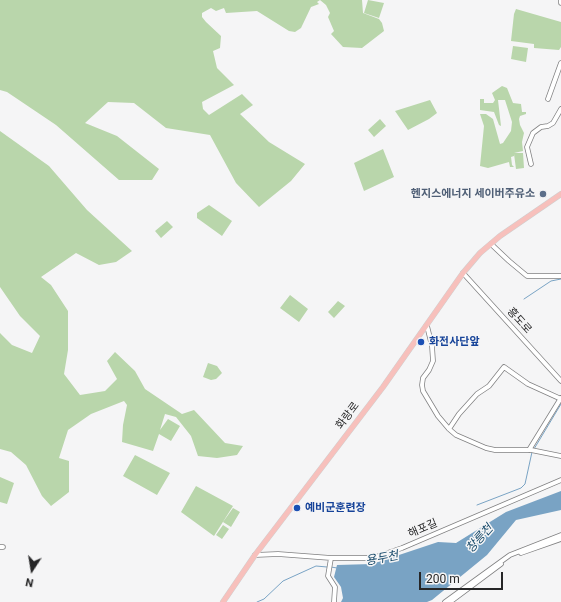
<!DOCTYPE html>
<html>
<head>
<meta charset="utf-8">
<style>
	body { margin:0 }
	#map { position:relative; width:561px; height:602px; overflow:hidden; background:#f5f5f6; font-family:Roboto,sans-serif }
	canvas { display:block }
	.north { position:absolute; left:12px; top:550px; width:40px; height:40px; -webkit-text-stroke:3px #f5f5f6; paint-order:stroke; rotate:192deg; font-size:11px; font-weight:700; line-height:16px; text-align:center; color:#262627 }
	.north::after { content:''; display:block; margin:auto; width:14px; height:18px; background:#262627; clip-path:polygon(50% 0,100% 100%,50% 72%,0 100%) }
	.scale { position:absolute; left:419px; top:572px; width:84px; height:18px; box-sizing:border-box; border:2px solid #262627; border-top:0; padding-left:5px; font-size:12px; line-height:14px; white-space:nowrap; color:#262627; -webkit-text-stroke:3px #f5f5f6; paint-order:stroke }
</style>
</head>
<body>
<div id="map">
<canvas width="561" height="602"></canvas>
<div class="north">N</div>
<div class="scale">200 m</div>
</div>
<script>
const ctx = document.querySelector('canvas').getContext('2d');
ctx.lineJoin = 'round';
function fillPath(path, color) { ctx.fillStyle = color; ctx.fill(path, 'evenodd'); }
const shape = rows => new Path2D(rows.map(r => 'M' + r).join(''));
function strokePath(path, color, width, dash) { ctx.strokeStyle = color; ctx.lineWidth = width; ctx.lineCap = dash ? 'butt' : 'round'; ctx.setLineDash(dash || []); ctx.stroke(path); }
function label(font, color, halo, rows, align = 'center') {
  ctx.font = font + ' Roboto,"Noto Sans KR",sans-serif'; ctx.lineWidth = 3; ctx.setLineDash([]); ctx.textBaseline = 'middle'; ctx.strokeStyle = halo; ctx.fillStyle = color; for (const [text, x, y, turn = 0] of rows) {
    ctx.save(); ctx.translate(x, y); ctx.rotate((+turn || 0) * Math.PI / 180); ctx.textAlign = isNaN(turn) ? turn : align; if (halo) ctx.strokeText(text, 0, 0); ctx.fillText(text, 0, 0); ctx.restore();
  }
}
fillPath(shape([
	[0,0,362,0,363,13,379,19,382,23,384,31,362,48,343,47,331,34,334,31,328,17,330,13,326,5,320,0,317,2,319,4,311,7,301,28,295,32,289,31,257,11,226,13,224,8,216,11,211,8,202,13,202,17,206,22,221,36,220,48,213,51,217,68,234,85,202,102,203,109,209,115,242,94,253,105,240,114,269,142,305,164,291,181,259,207,236,183,210,135,166,128,134,103,108,102,85,123,117,136,159,169,152,180,119,180,56,125,7,92,0,90],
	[368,0,384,3,379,18,364,13],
	[516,9,561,22,561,47,559,50,534,48,534,44,511,41,514,14],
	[513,46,528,48,526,62,511,59],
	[502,86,507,88,513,103,521,104,522,112,526,112,526,114,520,116,519,119,520,125,524,133,522,142,523,151,514,153,523,153,524,168,516,169,514,154,514,156,511,157,512,165,514,167,510,167,509,162,488,168,480,166,484,126,480,114,486,114,493,119,500,144,503,143,511,131,512,122,505,100,498,100,501,126,499,125,494,112,480,110,480,99,484,99,484,103,493,103,495,100,492,93],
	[430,100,437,113,429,119,408,130,395,111],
	[380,119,386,126,374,137,368,130],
	[0,131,49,166,87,210,132,251,116,262,99,265,76,253,41,277,51,285,68,311,68,350,64,374,80,395,105,391,117,379,107,361,115,352,135,371,145,389,182,414,194,410,225,443,243,446,237,455,217,458,198,456,191,436,176,417,165,414,160,430,168,419,180,426,171,441,159,434,153,451,122,442,123,425,127,405,124,401,91,414,68,430,59,458,69,461,69,492,51,506,42,496,26,465,11,452,0,449,0,333,12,345,32,353,40,336,20,316,0,287],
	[383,149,394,177,364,191,354,163],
	[209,205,232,221,222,236,197,218,197,213],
	[167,221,173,227,161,238,155,231],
	[290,295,308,309,299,322,280,308],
	[338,301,345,306,334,318,328,312],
	[208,363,217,366,222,373,216,379,211,380,203,377],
	[135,455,170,473,157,495,123,476],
	[0,477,14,483,7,504,0,502],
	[196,486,233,506,214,536,181,512],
	[233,508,240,512,231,527,223,522],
	[223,525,229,529,222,539,216,535]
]), '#b9d6ab');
fillPath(shape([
	[561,491,561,510,516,520,487,555,432,600,427,602,341,602,343,598,341,587,334,577,337,565,372,564,438,542,456,543,506,512]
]), '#79a3c4');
strokePath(shape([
	[524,299,551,281,561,279],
	[534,449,561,404],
	[477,505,521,488,525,484,532,452],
	[331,567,337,568],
	[257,602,264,599,283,581,316,566,327,567]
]), '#79a3c4', 1);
const minor = shape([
	[561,0,561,3],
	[548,99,561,63],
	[531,164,527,147,533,133,541,127,548,126,553,123,561,109],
	[491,244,509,261,527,276,561,276],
	[463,273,561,381],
	[427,326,432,346,433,361,429,370,423,378,422,385,423,391,438,416,449,429,456,435,486,448,495,450,531,450,561,456],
	[449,429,459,414,477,394,489,386,504,367,528,384,561,399],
	[529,450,561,398],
	[0,547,3,547],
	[521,553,561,539],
	[255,555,278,554,331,558,373,558,402,548,561,480],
	[331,558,328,576,335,587,334,602],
	[445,602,510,555,561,535],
	[450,602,501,564]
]);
const major = shape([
	[223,602,255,555,383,387,463,273,480,253,500,236,561,194]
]);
strokePath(minor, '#818182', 5.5);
strokePath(major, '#cfcfcf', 6);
strokePath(minor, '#fff', 4);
strokePath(major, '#f7c0bc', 5);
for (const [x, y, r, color] of [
	[543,194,4,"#5c6f8a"],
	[421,342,4,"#1a4fb4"],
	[297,508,4,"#1a4fb4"]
]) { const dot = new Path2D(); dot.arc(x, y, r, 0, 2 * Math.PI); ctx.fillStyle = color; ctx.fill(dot); strokePath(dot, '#f5f5f6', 1.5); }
label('bold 11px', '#4e5e75', '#f5f5f6', [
	["헨지스에너지 세이버주유소",535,194]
], 'right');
label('11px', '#262627', '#f5f5f6', [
	["흥도로",519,321,48],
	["화랑로",348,416,-53],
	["해포길",423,529,-23]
]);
label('bold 11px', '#164399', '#f5f5f6', [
	["화전사단앞",429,342],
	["예비군훈련장",305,508]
], 'left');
label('italic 12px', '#154869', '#f5f5f6', [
	["창릉천",480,539,-48],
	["용두천",382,559,-11]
]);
</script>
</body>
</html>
